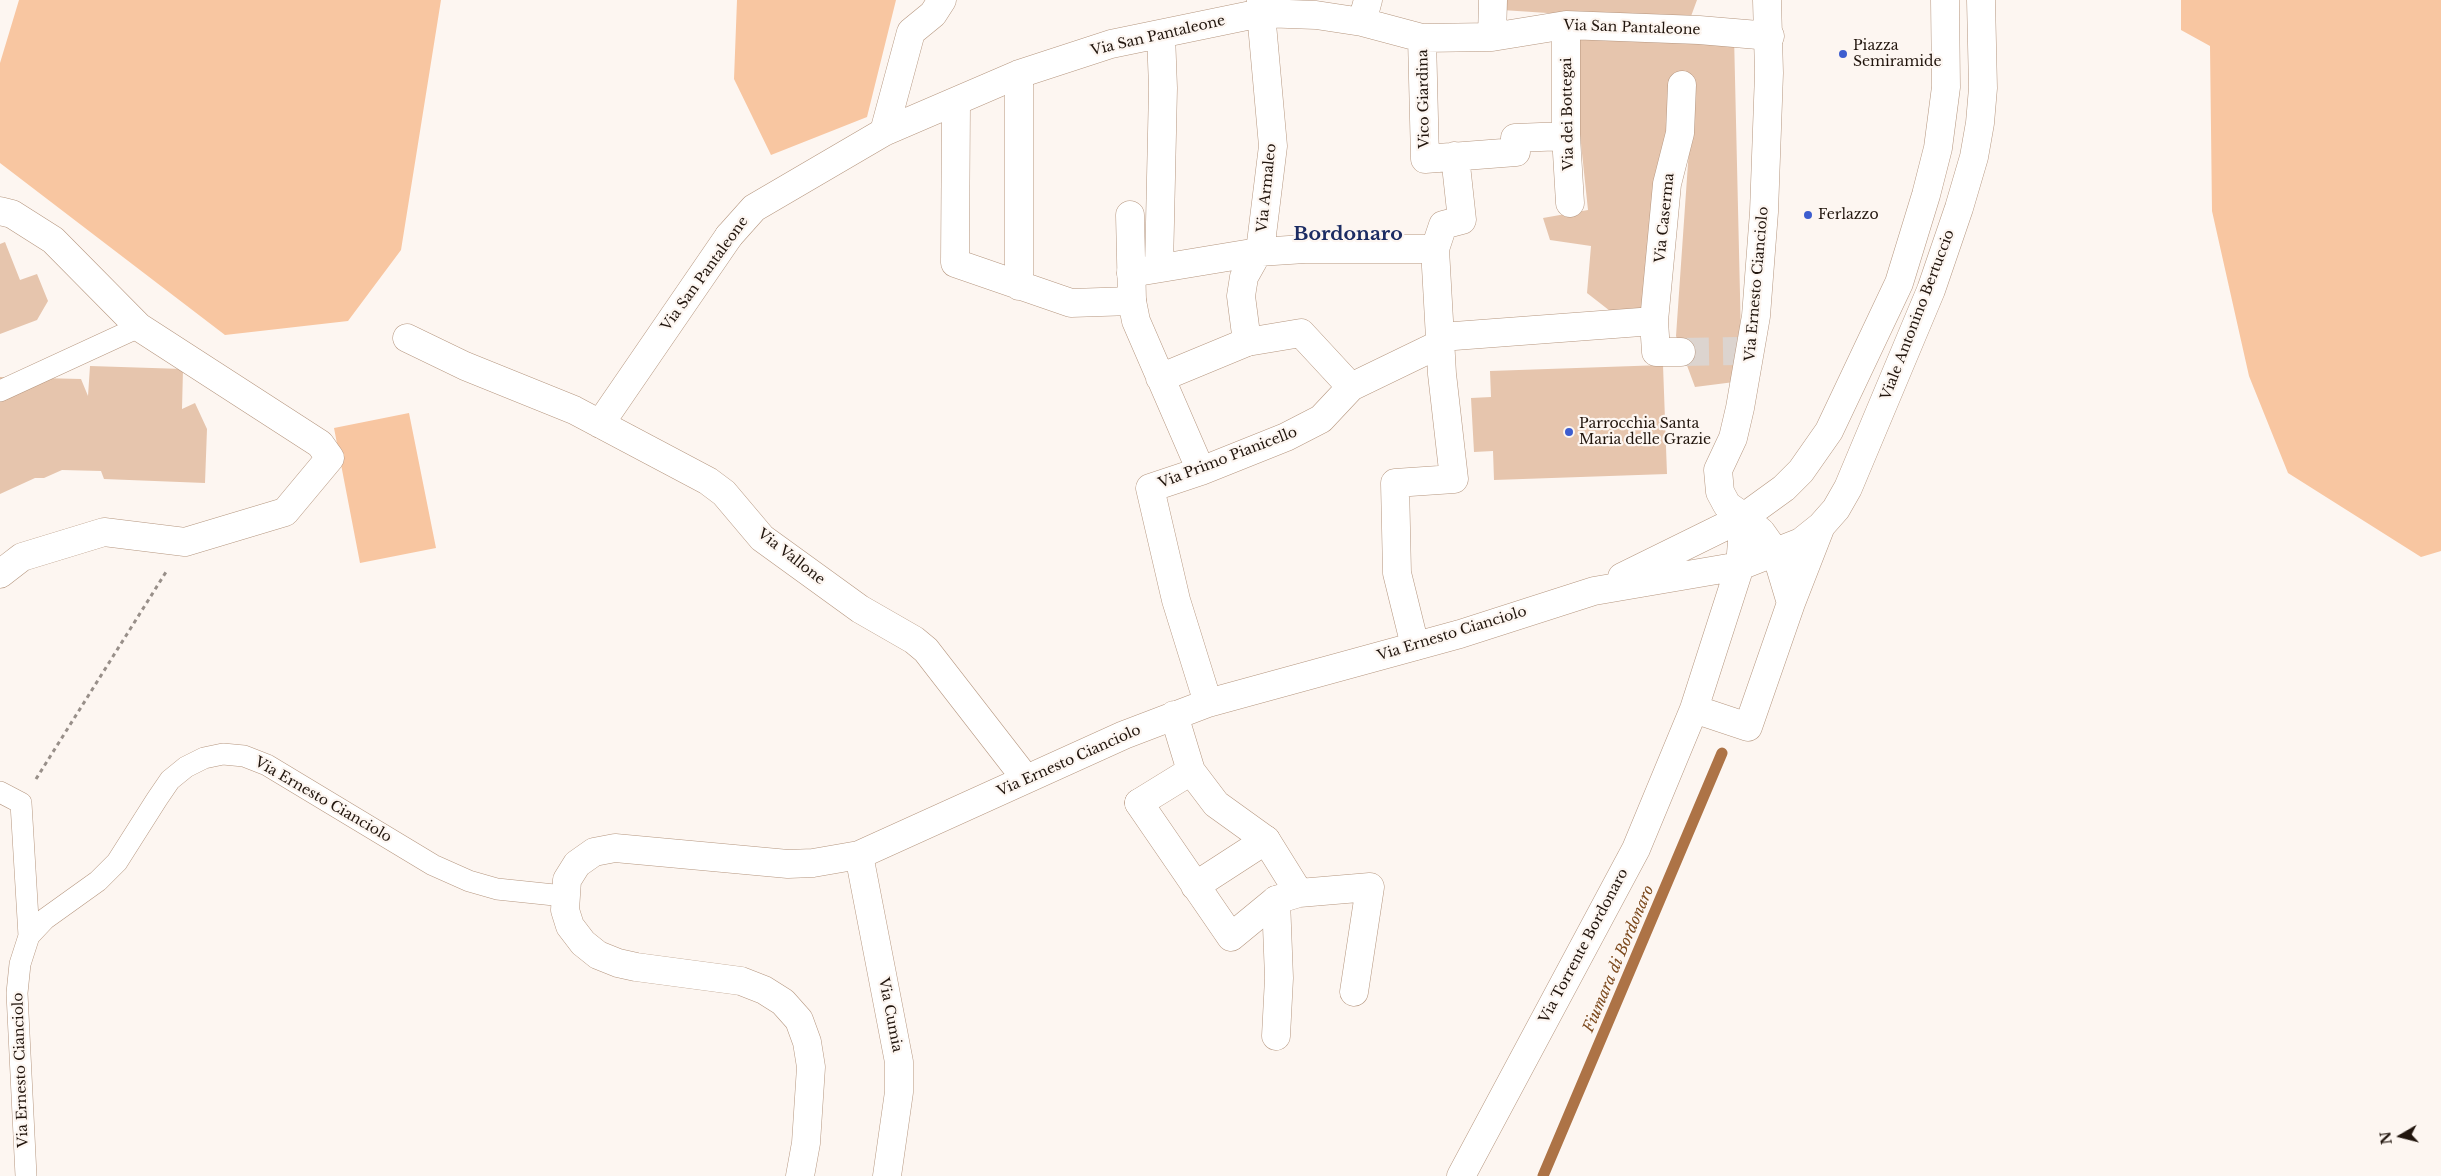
<!DOCTYPE html>
<html>
<head>
<meta charset="utf-8">
<style>
	body { margin:0 }
	#map { position:relative; width:2441px; height:1176px; overflow:hidden; background:#fdf6f1; font-family:"Libre Baskerville",serif }
	canvas { display:block }
	.north { position:absolute; left:2376px; top:1111px; width:50px; height:50px; -webkit-text-stroke:4px #fdf6f1; paint-order:stroke; rotate:262deg; font-size:14px; font-weight:700; line-height:20px; text-align:center; color:#21150d }
	.north::after { content:''; display:block; margin:auto; width:18px; height:22px; background:#21150d; clip-path:polygon(50% 0,100% 100%,50% 72%,0 100%) }
</style>
</head>
<body>
<div id="map">
<canvas width="2441" height="1176"></canvas>
<div class="north">N</div>
</div>
<script>
const ctx = document.querySelector('canvas').getContext('2d');
ctx.lineJoin = 'round';
function fillPath(path, color) { ctx.fillStyle = color; ctx.fill(path, 'evenodd'); }
const shape = rows => new Path2D(rows.map(r => 'M' + r).join(''));
function strokePath(path, color, width, dash) { ctx.strokeStyle = color; ctx.lineWidth = width; ctx.lineCap = dash ? 'butt' : 'round'; ctx.setLineDash(dash || []); ctx.stroke(path); }
function label(font, color, halo, rows, align = 'center') {
  ctx.font = font + ' "Libre Baskerville",serif'; ctx.lineWidth = 4.5; ctx.setLineDash([]); ctx.textBaseline = 'middle'; ctx.strokeStyle = halo; ctx.fillStyle = color; for (const [text, x, y, turn = 0] of rows) {
    ctx.save(); ctx.translate(x, y); ctx.rotate((+turn || 0) * Math.PI / 180); ctx.textAlign = isNaN(turn) ? turn : align; if (halo) ctx.strokeText(text, 0, 0); ctx.fillText(text, 0, 0); ctx.restore();
  }
}
fillPath(shape([
	[19,0,441,0,401,250,348,321,225,335,0,163,0,63],
	[737,0,896,0,867,117,771,155,734,79],
	[2181,0,2441,0,2441,551,2421,557,2288,473,2249,376,2212,211,2210,46,2181,30],
	[409,413,436,548,360,563,334,428]
]), '#f8c6a1');
strokePath(shape([
	[1543,1176,1722,753]
]), '#ad7346', 11);
fillPath(shape([
	[1504,0,1697,0,1690,19,1639,19,1502,10],
	[1569,30,1734,35,1742,381,1695,387,1676,336,1692,106,1652,317,1619,318,1587,293,1591,246,1550,240,1543,218,1588,210],
	[5,242,20,280,37,274,48,301,37,320,0,334,0,244],
	[1663,365,1667,474,1494,480,1493,451,1474,452,1471,398,1491,397,1490,371],
	[90,366,183,369,182,409,195,403,207,429,205,483,104,479,101,471,62,470,44,478,35,478,0,494,0,377,81,379,88,396]
]), '#e6c5ad');
strokePath(shape([
	[1681,352,1741,351]
]), '#dcd4cf', 28, [28, 14]);
const service = shape([
	[0,391,139,327],
	[0,792,21,803,29,936],
	[26,1176,17,993,20,964,29,936,45,919,98,881,117,862,157,799,170,780,186,767,204,758,223,754,244,756,267,765,433,865,469,881,497,889,564,896]
]);
const pedestrian = shape([
	[1362,22,1368,0],
	[1566,25,1566,136,1570,203],
	[1492,37,1493,0],
	[1422,38,1425,159,1516,152,1515,138,1566,136],
	[1019,74,1019,286],
	[956,103,955,263,1071,303,1132,301],
	[884,132,911,32,933,14,942,0],
	[729,236,754,208,884,132,1019,74,1111,44,1261,13,1316,15,1362,22,1422,38,1492,37,1566,25,1699,30,1770,36],
	[1159,267,1163,88,1161,34],
	[1131,273,1258,252,1305,249,1435,249],
	[1654,321,1667,184,1680,133,1682,85],
	[1441,337,1654,321,1656,352,1681,352],
	[1247,342,1241,296,1244,277,1258,252,1261,243,1273,146,1261,13,1261,0],
	[1415,646,1397,573,1395,483,1454,479,1442,374,1435,249,1443,225,1462,220,1455,156],
	[1139,803,1231,937,1276,900],
	[1195,886,1266,840]
]);
const minor = shape([
	[1767,0,1769,73,1764,212,1756,316,1740,408,1733,438,1718,470,1720,492,1727,505,1744,517,1761,532,1776,553,1791,603],
	[0,211,12,214,53,240,139,327,320,444,330,458,285,512,185,542,104,532,22,557,0,574],
	[1130,215,1132,301,1136,321,1201,471],
	[407,338,465,366,574,410,708,481,724,493,762,538,860,609,914,640,926,650,1026,779],
	[1160,378,1247,342,1301,333,1351,387],
	[600,424,729,236],
	[1622,577,1744,517,1784,488,1801,471,1829,431,1899,283,1926,195,1938,148,1946,87,1945,0],
	[1208,703,1176,600,1150,488,1201,471,1286,437,1321,419,1351,387,1442,343],
	[1694,709,1748,727,1791,603,1821,526],
	[1174,715,1191,771,1216,804,1266,840,1299,893,1276,900,1279,978,1276,1036],
	[1139,803,1191,771],
	[859,855,899,1062,899,1092,887,1176],
	[1299,893,1370,887,1354,992],
	[800,1176,806,1143,811,1067,807,1042,799,1020,783,1002,764,990,741,981,636,967,618,963,598,955,583,943,570,926,565,910,567,880,577,864,594,852,615,848,788,864,813,863,859,855,1124,735,1208,703,1460,634,1594,591,1740,566,1801,542,1821,526,1836,509,1848,488,1931,290,1959,208,1974,157,1980,123,1983,88,1981,0],
	[1461,1176,1636,849,1694,709,1740,566,1744,517]
]);
strokePath(service, '#b5967f', 22);
strokePath(pedestrian, '#b5967f', 29);
strokePath(minor, '#b5967f', 29);
strokePath(shape([
	[36,779,166,572]
]), '#988f89', 3, [4, 4]);
strokePath(service, '#fff', 21);
strokePath(pedestrian, '#fff', 28);
strokePath(minor, '#fff', 28);
for (const [x, y, r, color] of [
	[1843,54,5,"#3d5dcf"],
	[1808,215,5,"#3d5dcf"],
	[1569,432,5,"#3d5dcf"]
]) { const dot = new Path2D(); dot.arc(x, y, r, 0, 2 * Math.PI); ctx.fillStyle = color; ctx.fill(dot); strokePath(dot, '#fdf6f1', 2); }
label('14px', '#21150d', '#fdf6f1', [
	["Via San Pantaleone",1632,28,2],
	["Via San Pantaleone",1158,36,-13],
	["Vico Giardina",1424,99,-91],
	["Via dei Bottegai",1568,114,-91],
	["Via Armaleo",1267,188,-84],
	["Via Caserma",1665,218,-84],
	["Via San Pantaleone",705,274,-54],
	["Via Ernesto Cianciolo",1757,284,-85],
	["Viale Antonino Bertuccio",1918,315,-69],
	["Via Primo Pianicello",1228,458,-21],
	["Via Vallone",791,557,38],
	["Via Ernesto Cianciolo",1452,634,-17],
	["Via Ernesto Cianciolo",1069,761,-24],
	["Via Ernesto Cianciolo",323,800,30],
	["Via Torrente Bordonaro",1584,946,-62],
	["Via Cumia",890,1015,79],
	["Via Ernesto Cianciolo",21,1070,-92]
]);
label('14px', '#21150d', '#fdf6f1', [
	["Piazza",1853,46],
	["Semiramide",1853,62],
	["Ferlazzo",1818,215],
	["Parrocchia Santa",1579,424],
	["Maria delle Grazie",1579,440]
], 'left');
label('italic 15px', '#7c491d', '#fdf6f1', [
	["Fiumara di Bordonaro",1619,959,-67]
]);
label('bold 19px', '#1c2c63', '#fdf6f1', [
	["Bordonaro",1348,235]
]);
</script>
</body>
</html>
